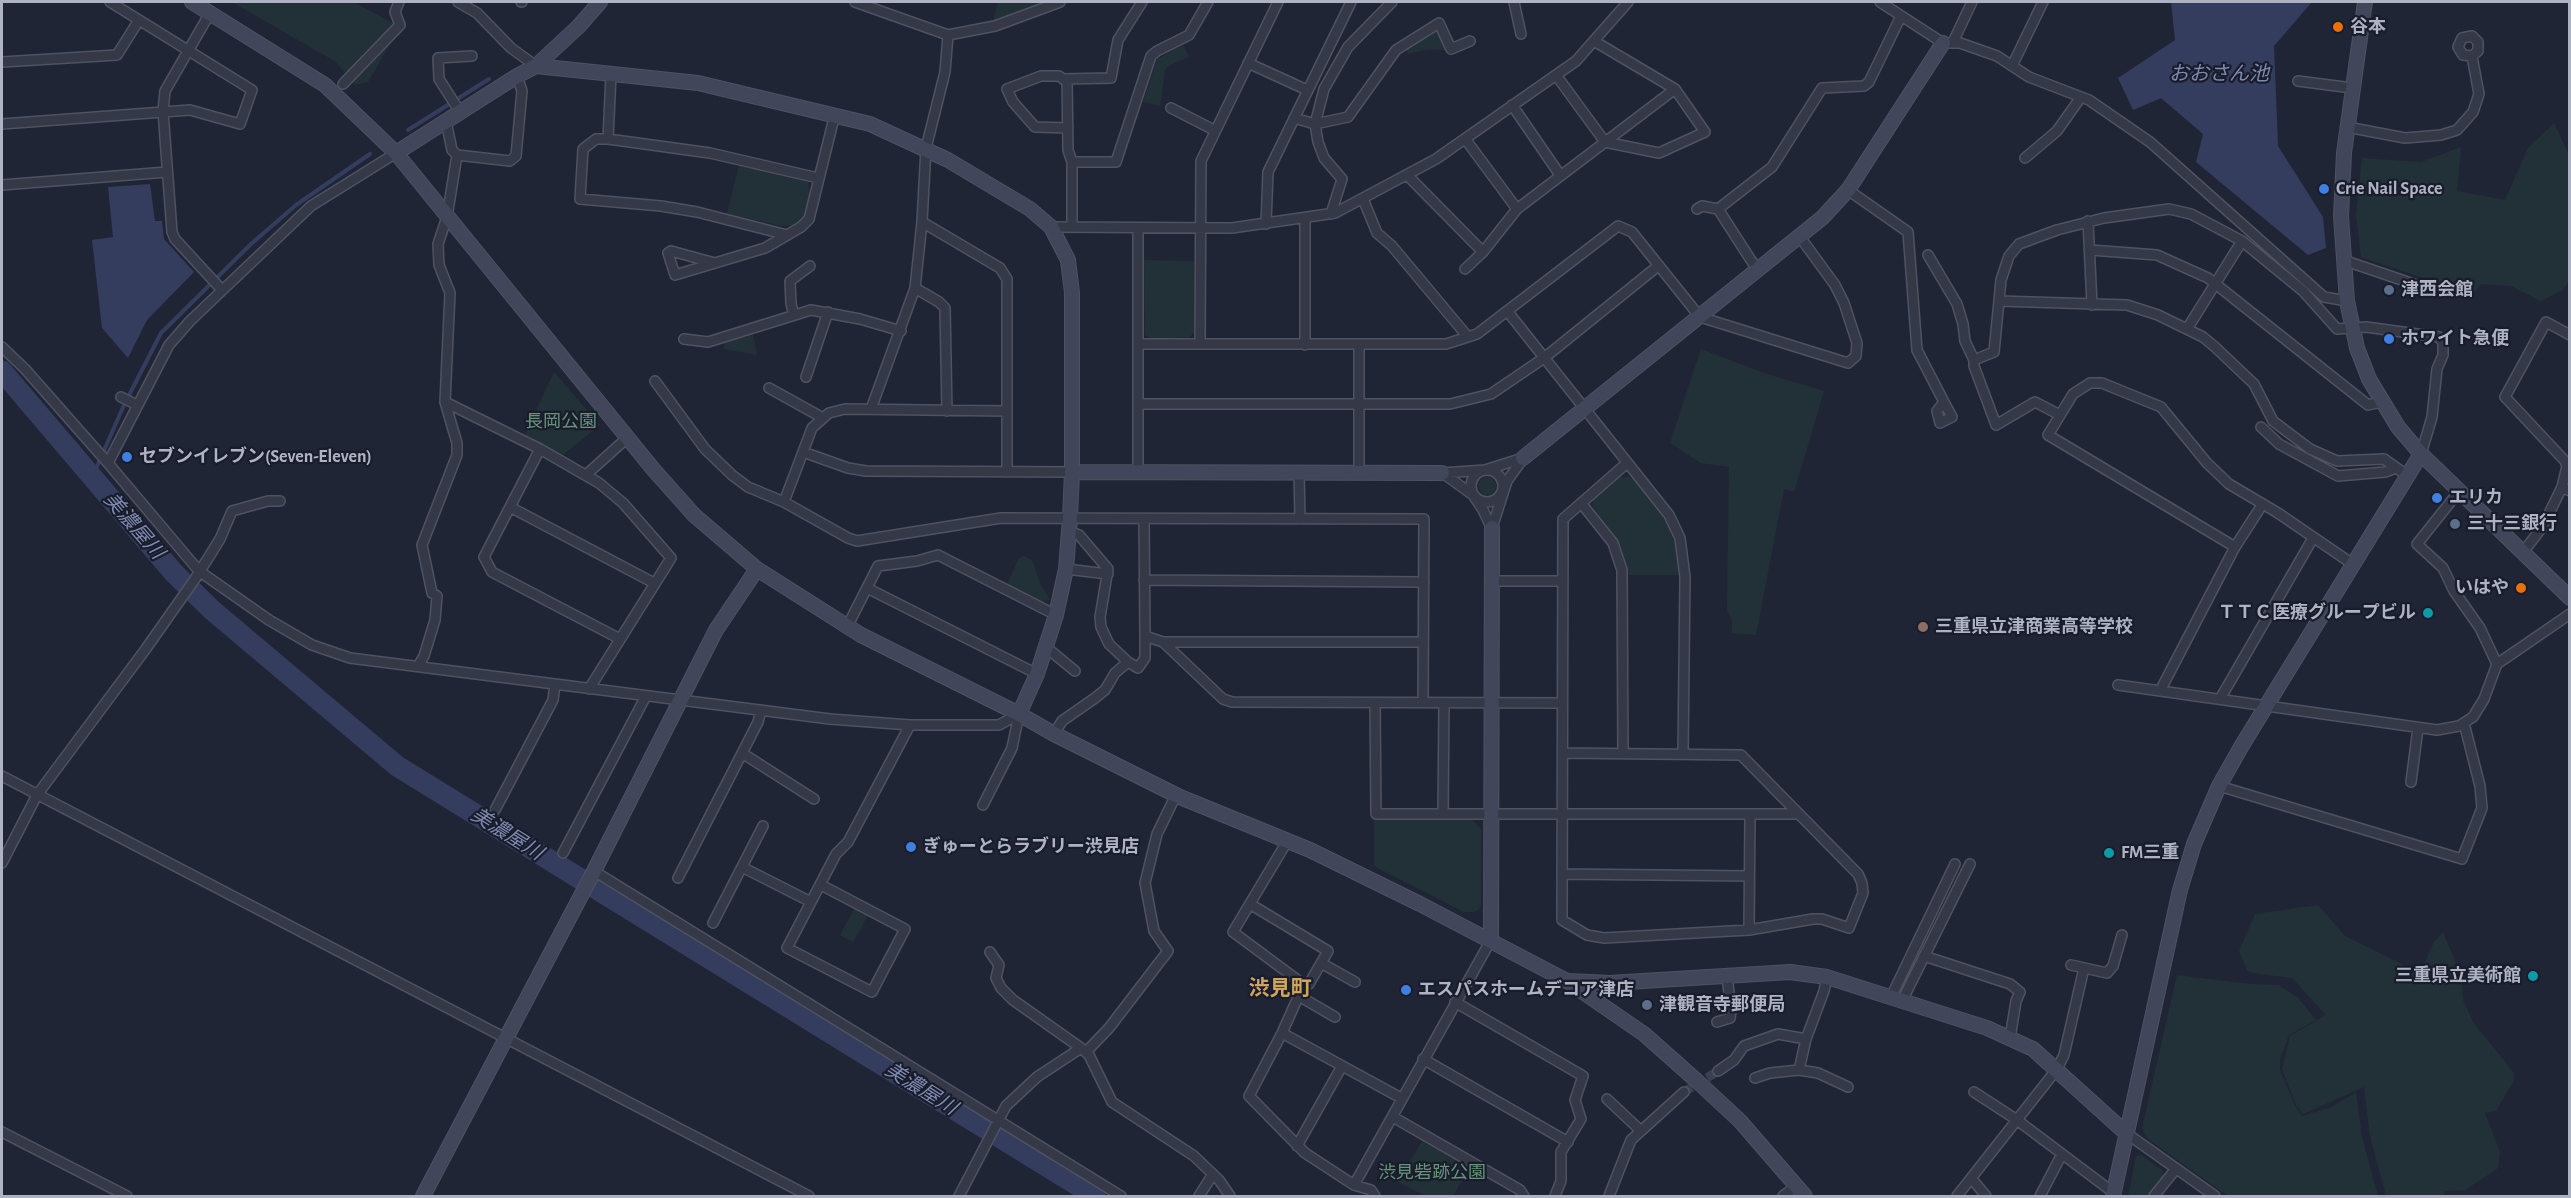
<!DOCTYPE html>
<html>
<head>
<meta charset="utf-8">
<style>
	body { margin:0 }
	#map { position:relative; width:2571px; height:1198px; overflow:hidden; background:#202536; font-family:"Alegreya Sans",sans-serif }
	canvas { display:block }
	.frame { position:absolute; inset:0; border:3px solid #aeb2c3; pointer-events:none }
</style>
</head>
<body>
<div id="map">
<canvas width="2571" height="1198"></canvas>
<div class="frame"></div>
</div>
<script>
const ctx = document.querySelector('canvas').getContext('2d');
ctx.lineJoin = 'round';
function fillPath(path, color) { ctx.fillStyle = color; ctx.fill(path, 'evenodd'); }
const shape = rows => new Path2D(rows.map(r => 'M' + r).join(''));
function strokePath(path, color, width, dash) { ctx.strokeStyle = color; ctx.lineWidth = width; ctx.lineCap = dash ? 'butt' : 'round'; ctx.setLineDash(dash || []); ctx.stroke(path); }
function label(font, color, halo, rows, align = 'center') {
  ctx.font = font + ' "Alegreya Sans","Noto Sans JP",sans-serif'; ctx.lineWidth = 4.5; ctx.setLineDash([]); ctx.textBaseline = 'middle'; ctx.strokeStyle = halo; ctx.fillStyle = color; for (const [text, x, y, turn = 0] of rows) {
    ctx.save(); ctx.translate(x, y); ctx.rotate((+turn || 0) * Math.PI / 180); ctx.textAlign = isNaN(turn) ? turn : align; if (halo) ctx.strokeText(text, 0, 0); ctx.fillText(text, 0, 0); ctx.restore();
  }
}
fillPath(shape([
	[232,2,353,2,400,27,368,82,354,85,336,62],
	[998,2,1047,2,993,21],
	[1437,31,1446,50,1429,49,1408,54,1407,50],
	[1183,45,1189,57,1170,65,1165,70,1160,106,1143,102,1157,59],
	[2554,123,2569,155,2570,280,2563,290,2541,301,2511,286,2481,284,2473,295,2361,257,2356,215,2362,158,2421,162,2461,147,2457,191,2505,200,2528,148],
	[739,165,808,182,810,193,804,217,794,225,782,226,727,214],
	[1144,260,1194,261,1194,332,1190,337,1152,339,1145,335],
	[753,335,757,355,724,349,725,342],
	[1701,349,1767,374,1824,391,1794,492,1784,489,1756,635,1732,633,1732,621,1727,609,1729,467,1701,463,1670,443],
	[554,372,600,425,563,455,524,436],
	[1619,477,1629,477,1634,480,1668,523,1676,543,1679,575,1629,575,1621,546,1592,505,1593,499],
	'1478 486a9 9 0 1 1 18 0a9 9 0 1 1-18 0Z',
	[1024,556,1032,560,1041,586,1050,600,1041,601,1007,584,1019,558],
	[1374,819,1473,820,1481,830,1481,905,1479,909,1474,912,1464,912,1374,866],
	[2318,905,2345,936,2420,973,2434,942,2443,932,2461,975,2463,1000,2473,1022,2514,1073,2513,1082,2496,1111,2485,1113,2500,1152,2498,1168,2465,1190,2444,1191,2444,1196,2386,1196,2370,1136,2364,1087,2303,1114,2296,1105,2282,1069,2290,1036,2326,1015,2292,978,2253,973,2247,970,2239,951,2255,914],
	[854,909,868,915,853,942,840,935],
	[2177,975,2250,984,2279,985,2298,998,2316,1020,2289,1035,2280,1060,2280,1070,2295,1106,2302,1116,2329,1108,2356,1093,2362,1137,2378,1196,2228,1196,2148,1139,2142,1128],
	[1422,1141,1470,1167,1453,1196,1426,1196,1398,1182],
	[2141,1155,2163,1171,2164,1178,2149,1196,2128,1196,2136,1156]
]), '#223137');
fillPath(shape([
	[2171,2,2312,2,2274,46,2278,146,2323,217,2326,248,2308,255,2196,162,2203,134,2161,98,2133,110,2118,78,2175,40],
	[150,184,155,221,162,221,164,239,194,272,147,320,128,358,102,328,92,240,113,237,108,187]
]), '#343d5d');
strokePath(shape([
	[408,130,489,79],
	[92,478,124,405,161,333,251,244,296,205,370,154]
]), '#343d5d', 4);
strokePath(shape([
	[2,371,174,573,212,610,397,766,1095,1196]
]), '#343d5d', 21);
strokePath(shape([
	[1684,1092,1718,1071]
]), '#3c4152', 9, [9, 4.5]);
const street = shape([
	[458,2,477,13,511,48,536,66],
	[521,2,522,2],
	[855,2,948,35,995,26,1060,2],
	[1514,2,1521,34],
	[1880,2,1943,43,1960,43,1997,56,2029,77,2089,100,2150,142,2324,297,2347,301],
	[210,13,165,91,163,111,172,232,175,239,222,290],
	[2472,36,2478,42,2478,51,2472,56,2463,55,2458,47,2462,38,2472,36],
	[1953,42,1972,2],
	[2,62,117,55,139,20],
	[1248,63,1307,90],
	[2012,66,2043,2],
	[611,75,608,139,596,139,583,149,580,199,661,206,697,212,787,235],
	[1556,75,1605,142,1659,153,1705,132,1675,89,1594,41],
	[1067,79,1068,150,1072,162,1072,227],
	[2298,81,2352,88],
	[343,84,400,25,395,12,399,2],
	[1512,105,1560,175],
	[1171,108,1214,130],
	[460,112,439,79,438,58,472,56],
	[1294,118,1315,124,1348,117,1396,50,1439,23,1451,49,1470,41],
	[2,124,190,110,240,124,252,90,110,2],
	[2347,127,2405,138,2441,135,2457,130,2473,112,2479,94,2472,56],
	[1068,128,1035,127,1013,102,1007,89,1041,76,1059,76,1063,79,1111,78,1118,40,1142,2],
	[608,139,710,153,818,178],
	[1466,140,1517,209],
	[457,155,510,161,516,156,522,91,517,76],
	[2025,158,2057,131,2081,97],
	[1072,162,1116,162,1151,56,1157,51,1189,35,1208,2],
	[1407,175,1483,252,1517,209,1675,89],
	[2,185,167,172],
	[1848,190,1908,232,1917,350,1944,402,1952,417,1940,423,1937,411,1944,402],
	[1363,199,1377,233,1392,246,1468,337],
	[1697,209,1702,206,1718,209],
	[1331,214,1342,179,1324,158,1318,142,1315,124,1324,89,1348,47,1392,2],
	[1305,218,1305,345],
	[2088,221,2092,305],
	[922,222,1000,268,1007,279,1007,472],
	[1266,224,1268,172,1351,2],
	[1051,227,1232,228,1335,213,1436,159,1576,61,1628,2],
	[2090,250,2157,255,2208,278,2368,405,2381,402],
	[1928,255,1957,304,1963,324,1965,341,1974,360],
	[2343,260,2437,292],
	[715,263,675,275,668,253,671,251,715,263,765,248,801,227,809,219,835,114],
	[1465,269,1483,252],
	[1758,271,1718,209,1772,167,1822,88,1864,86,1869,82,1901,16],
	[915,288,939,302,945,308,947,411],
	[1999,301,2127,305,2158,315,2203,337,2215,347,2254,384,2273,421,2310,449,2337,461,2384,459,2408,476],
	[1508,312,1669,515,1680,538,1685,577,1683,754],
	[794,315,791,304,790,281,810,266],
	[2187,329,2242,241],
	[2570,335,2546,322,2505,397,2565,461,2567,466,2562,487,2570,491],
	[684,339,708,342,811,310,860,319,901,331],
	[1138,344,1446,344,1477,334,1618,226,1632,232,1700,317,1848,363,1856,356,1857,343,1844,303,1835,285,1800,237],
	[1200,344,1201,161,1278,2],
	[1359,345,1359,472],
	[2,347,25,369,107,462,199,571,269,620,312,645,350,658,830,719,910,725,999,725,1019,714],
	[806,377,828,312],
	[655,381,705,449,732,475,748,487,784,502,848,538,857,541,1001,518,1424,519,1423,702],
	[769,388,823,418],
	[121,397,137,405],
	[445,402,540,449,599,483,623,503,671,558,589,689],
	[1138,404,1450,404,1491,394,1544,358,1658,266],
	[871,409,915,288,922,222,926,148,945,72,948,35],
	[2060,415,2035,402,1996,425,1974,366,1974,360,1994,352,2001,280,2009,256,2019,244,2057,230,2104,218,2169,209,2191,214,2242,241,2303,291,2337,329,2366,327,2439,337,2443,343,2443,355,2437,369,2432,417,2421,454],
	[2261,427,2279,444,2338,476,2385,472,2396,468],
	[540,449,484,557,492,572,620,639],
	[803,452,848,468,866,471,1072,472],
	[108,463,169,345,190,321,311,206,396,153],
	'1471 486a16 16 0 1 1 32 0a16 16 0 1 1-32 0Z',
	[1138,471,1138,228],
	[1299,472,1300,519],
	[1442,473,1485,470,1523,458],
	[587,474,627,438],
	[1444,474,1473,495,1483,510,1491,527],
	[2460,490,2417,544,2443,568,2454,591,2480,628,2497,664],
	[784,502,812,428,829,413,845,409,1007,411],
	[1581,503,1613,543,1622,570,1623,753],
	[510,507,654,583],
	[1144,519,1145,636,1163,642,1423,642],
	[1492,528,1507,481,1522,460],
	[1068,531,1079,535,1108,569,1100,617,1101,627,1109,644,1128,662,1138,668,1145,658,1145,636],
	[2235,547,2048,435,2073,394,2090,383,2102,383,2161,407,2207,463,2229,484,2278,513,2354,565],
	[2524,551,2543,526,2562,487],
	[1066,569,1108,574],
	[1144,580,1424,582],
	[1492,581,1563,581],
	[867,588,1037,674],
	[847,627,878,566,917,561,938,555,1056,615],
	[1163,642,1223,699,1232,702,1562,703],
	[1047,648,1075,671],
	[418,666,424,656,435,620,437,596,432,593,422,545,457,455,457,443,445,402,450,293,439,265,438,244,447,217,457,155,452,150,446,121],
	[2118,685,2437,730,2459,726,2473,717,2484,699,2497,664,2570,614],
	[2160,691,2235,547,2262,505],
	[2220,699,2313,538],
	[1375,703,1376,814,1799,814],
	[1054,734,1062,721,1095,698,1105,690,1115,673,1128,662],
	[742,753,814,799],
	[1563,753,1741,755,1858,874,1862,883,1863,893,1849,928,1822,919,1813,919,1749,930,1604,938,1587,935,1562,920,1563,519,1627,463],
	[2,776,809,1196],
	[2411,782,2418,728],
	[2219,786,2462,859,2482,808,2480,786,2464,723],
	[983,805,1012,748,1019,714],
	[495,810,553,700,555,684],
	[1443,814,1444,703],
	[1288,840,1233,932,1299,981,1303,986,1282,1033,1249,1096,1305,1153,1354,1185,1371,1190,1375,1196],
	[563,853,646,696],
	[2,863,37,795,145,650,195,579,220,539,232,511,268,501,280,501],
	[742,867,811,902],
	[594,871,1121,1196],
	[1562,874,1749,876],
	[678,878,758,722,761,710],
	[821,885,905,929,872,992,787,948,836,854,848,842,910,725],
	[1250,904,1328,951,1309,984,1303,986],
	[713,923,763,826],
	[1749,930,1750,815],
	[990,952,999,965,996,978,1001,988,1013,1000,1081,1048],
	[1924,956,2010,984,2020,992,2016,1001,2010,1038],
	[1321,963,1355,982],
	[2071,965,2107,973,2113,966,2122,935],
	[1299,996,1335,1017],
	[1891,997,1955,864],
	[1902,1001,1970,864],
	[1455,1002,1583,1076,1575,1100,1581,1119,1561,1152,1561,1181,1555,1196],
	[1717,1022,1730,1018,1731,1011,1727,975],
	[1282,1033,1401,1098],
	[1086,1052,1109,1028,1168,951,1154,931,1145,883,1157,834,1176,795],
	[1423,1059,1568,1142],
	[1799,1070,1806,1039,1824,991,1827,977],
	[1718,1071,1734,1060,1744,1046,1778,1034,1806,1039],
	[1755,1078,1770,1073,1799,1070,1818,1073,1848,1087],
	[1974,1092,2017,1120,2114,1193],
	[1607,1099,1640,1130],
	[1393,1117,1520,1190,1524,1196],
	[2,1132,127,1196],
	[2126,1133,2215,1196],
	[1297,1146,1342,1066],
	[1972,1179,1986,1196],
	[1354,1185,1491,940],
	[959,1196,1006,1106,1037,1077,1081,1048,1089,1055,1112,1102,1194,1156,1219,1180,1230,1196],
	[1199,1196,1213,1174],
	[1609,1196,1631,1140,1684,1092],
	[1783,1196,1797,1186],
	[1957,1196,2057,1069,2064,1055,2084,968],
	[2040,1196,2062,1154],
	[2154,1196,2175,1170]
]);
const secondary = shape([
	[192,2,325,85,396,153,653,469,694,515,757,569,861,635,1019,714,1054,734,1180,797,1310,850,1420,904,1567,981,1644,1034,1697,1081,1740,1121,1805,1196],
	[2365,2,2344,153,2341,216,2347,301,2357,348,2369,379,2398,427,2421,454,2570,598],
	[536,66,698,83,870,124,948,160,1030,209,1051,227,1068,260,1072,293,1072,472,1070,518,1066,569,1056,615,1037,674,1019,714],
	[396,153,517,76,536,66,579,26,600,2],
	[1523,458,1822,218,1848,190,1943,43],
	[1072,472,1442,473],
	[1491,940,1492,528],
	[1568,981,1610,983,1790,972,1827,977,1987,1028,2033,1049,2126,1133],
	[423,1196,594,871,716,630,757,569],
	[2113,1196,2180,890,2194,844,2219,786,2241,747,2421,454]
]);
strokePath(street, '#4e5261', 12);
strokePath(secondary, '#4e5261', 16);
strokePath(street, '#343847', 9);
strokePath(secondary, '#42465a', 14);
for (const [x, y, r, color] of [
	[2338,27,6,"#e8710a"],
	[2324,189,6,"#3f7fe0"],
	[2389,290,6,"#5c6f8a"],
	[2389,339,6,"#3f7fe0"],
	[127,457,6,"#3f7fe0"],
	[2437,498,6,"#3f7fe0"],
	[2455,524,6,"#5c6f8a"],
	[2521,588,6,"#e8710a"],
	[2428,613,6,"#0f9aa8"],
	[1923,627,6,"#8d6e63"],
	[911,847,6,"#3f7fe0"],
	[2109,853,6,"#0f9aa8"],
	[2533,976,6,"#0f9aa8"],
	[1406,990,6,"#3f7fe0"],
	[1647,1005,6,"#5c6f8a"]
]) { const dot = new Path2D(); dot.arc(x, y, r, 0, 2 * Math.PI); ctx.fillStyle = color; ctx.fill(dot); strokePath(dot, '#191d2b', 2); }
label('bold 18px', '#aeb2c3', '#191d2b', [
	["谷本",2350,27],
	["Crie Nail Space",2336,189],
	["津西会館",2401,290],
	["ホワイト急便",2401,339],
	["セブンイレブン(Seven-Eleven)",139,457],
	["エリカ",2449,498],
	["三十三銀行",2467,524],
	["いはや",2509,588,"right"],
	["ＴＴＣ医療グループビル",2416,613,"right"],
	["三重県立津商業高等学校",1935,627],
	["ぎゅーとらラブリー渋見店",923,847],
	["FM三重",2121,853],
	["三重県立美術館",2521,976,"right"],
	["エスパスホームデコア津店",1418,990],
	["津観音寺郵便局",1659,1005]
], 'left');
label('18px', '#66937a', '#191d2b', [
	["長岡公園",561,422],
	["渋見砦跡公園",1432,1173]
]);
label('italic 20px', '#7e8ab0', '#191d2b', [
	["おおさん池",2219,74],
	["美濃屋川",134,526,49],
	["美濃屋川",507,834,32],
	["美濃屋川",921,1089,32]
]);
label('bold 21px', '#cfa55d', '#191d2b', [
	["渋見町",1280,989]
]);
</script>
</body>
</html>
